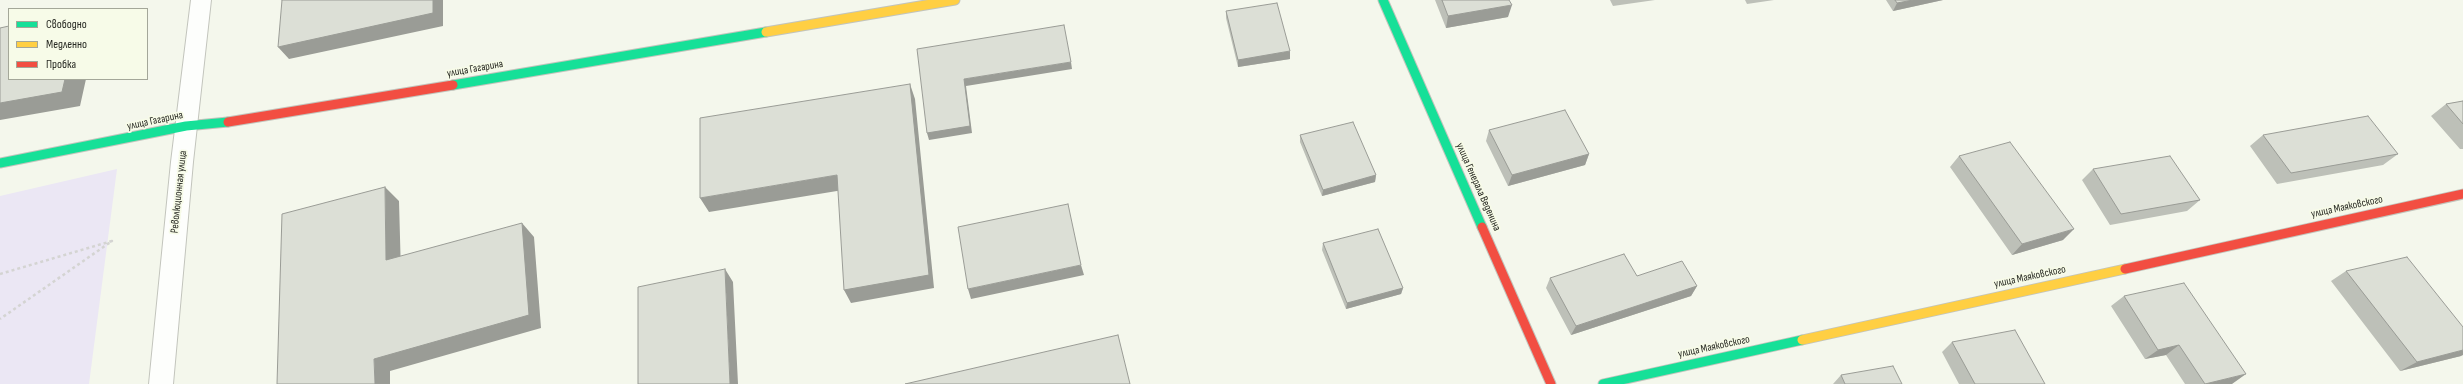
<!DOCTYPE html>
<html>
<head>
<meta charset="utf-8">
<style>
	body { margin:0 }
	#map { position:relative; width:2463px; height:384px; overflow:hidden; background:#f4f7ec; font-family:"Sofia Sans Condensed",sans-serif }
	canvas { display:block }
	.legend { position:absolute; left:8px; top:8px; width:140px; height:72px; box-sizing:border-box; background:#f7fbe8; border:1px solid #a4a799; margin:0; padding:5px 7px; list-style:none; font-size:12px; color:#272922 }
	.legend li { display:flex; align-items:center; gap:8px; height:20px }
	.legend b { width:20px; border:1px solid #a4a799 }
</style>
</head>
<body>
<div id="map">
<canvas width="2463" height="384"></canvas>
<ul class="legend">
<li><b style="height:5px;background:#16e098"></b>Свободно</li>
<li><b style="height:5px;background:#ffcf43"></b>Медленно</li>
<li><b style="height:5px;background:#f24e42"></b>Пробка</li>
</ul>
</div>
<script>
const ctx = document.querySelector('canvas').getContext('2d');
ctx.lineJoin = 'round';
function fillPath(path, color) { ctx.fillStyle = color; ctx.fill(path, 'evenodd'); }
const shape = rows => new Path2D(rows.map(r => 'M' + r).join(''));
function strokePath(path, color, width, dash) { ctx.strokeStyle = color; ctx.lineWidth = width; ctx.lineCap = dash ? 'butt' : 'round'; ctx.setLineDash(dash || []); ctx.stroke(path); }
function label(font, color, halo, rows, align = 'center') {
  ctx.font = font + ' "Sofia Sans Condensed",sans-serif'; ctx.lineWidth = 3.5; ctx.setLineDash([]); ctx.textBaseline = 'middle'; ctx.strokeStyle = halo; ctx.fillStyle = color; for (const [text, x, y, turn = 0] of rows) {
    ctx.save(); ctx.translate(x, y); ctx.rotate((+turn || 0) * Math.PI / 180); ctx.textAlign = isNaN(turn) ? turn : align; if (halo) ctx.strokeText(text, 0, 0); ctx.fillText(text, 0, 0); ctx.restore();
  }
}
fillPath(shape([
	[117,169,89,384,0,384,0,196]
]), '#ebe7f4');
const street = shape([
	[191,0,211,0,193,162,173,384,149,384,171,162,191,0]
]);
const fast = shape([
	[1383,0,1482,227],
	[453,85,766,32],
	[0,163,186,126,228,122],
	[1603,384,1802,340]
]);
const slow = shape([
	[766,32,955,0],
	[1802,340,2125,269]
]);
const jam = shape([
	[228,122,453,85],
	[1482,227,1551,384],
	[2125,269,2463,194]
]);
strokePath(street, '#c2c4bc', 2);
strokePath(fast, '#c2c4bc', 11);
strokePath(slow, '#c2c4bc', 11);
strokePath(jam, '#c2c4bc', 11);
strokePath(shape([
	[0,274,112,241,0,319]
]), '#d4d4d2', 2.5, [3, 3]);
fillPath(street, '#fdfefc');
strokePath(fast, '#16e098', 9);
strokePath(slow, '#ffcf43', 9);
strokePath(jam, '#f24e42', 9);
fillPath(shape([
	[1435,0,1509,0,1508,17,1446,28],
	[1610,0,1655,0,1613,6],
	[1745,0,1774,0,1747,4],
	[1886,0,1943,0,1893,11],
	[1226,11,1290,59,1238,67,1226,18],
	[2463,101,2463,149,2460,149,2431,116,2446,104],
	[1489,130,1589,154,1585,165,1508,186,1486,141],
	[1300,135,1376,175,1375,182,1322,196,1300,142],
	[2263,135,2398,154,2383,165,2277,184,2250,146],
	[1959,156,2063,240,2012,255,1950,167],
	[2093,169,2200,200,2187,211,2110,225,2082,180],
	[1323,243,1403,288,1401,294,1346,309,1322,250],
	[2346,271,2461,356,2400,371,2331,281],
	[1637,276,1697,286,1691,296,1571,335,1546,288,1550,278],
	[2124,296,2232,384,2185,384,2166,355,2145,359,2111,306],
	[1952,342,2045,384,1959,384,1942,352],
	[1841,375,1902,384,1833,384]
]), '#bdc0b8');
fillPath(shape([
	[433,0,443,0,443,26,289,59,278,47],
	[1913,0,1943,0,1893,11,1897,3],
	[1512,5,1508,17,1446,28,1448,16],
	[1290,51,1290,59,1238,67,1238,60],
	[1071,62,1072,69,966,86,972,133,929,140,927,133,964,79],
	[65,79,86,79,80,106,0,120,0,103],
	[910,84,915,99,934,288,851,303,844,290],
	[1589,154,1585,165,1508,186,1512,175],
	[837,175,843,190,709,212,700,198],
	[1376,175,1375,182,1322,196,1323,190],
	[385,187,399,201,401,274,386,260],
	[522,223,534,237,541,328,390,371,390,384,375,384,374,359],
	[2074,229,2063,240,2012,255,2022,244],
	[1081,265,1084,275,971,299,968,289],
	[725,269,733,282,738,384,730,384],
	[1697,286,1691,296,1571,335,1576,326],
	[1403,288,1401,294,1346,309,1347,303],
	[2179,345,2166,355,2145,359,2158,350],
	[2463,350,2463,355,2461,356,2400,371,2417,362],
	[2246,374,2232,384,2205,384]
]), '#9a9c96');
const building = shape([
	[282,0,433,0,433,13,278,47,282,0],
	[1442,0,1509,0,1512,5,1448,16,1442,0],
	[1895,0,1913,0,1897,3,1895,0],
	[1277,3,1290,51,1238,60,1226,11,1277,3],
	[1064,25,1071,62,964,79,970,126,927,133,917,49,1064,25],
	[9,26,9,79,65,79,62,92,0,103,0,28,9,26],
	[910,84,929,275,844,290,837,175,700,198,700,118,910,84],
	[2463,101,2463,124,2446,104,2463,101],
	[1565,110,1589,154,1512,175,1489,130,1565,110],
	[2368,116,2398,154,2291,173,2263,135,2368,116],
	[1353,122,1376,175,1323,190,1300,135,1353,122],
	[2010,142,2074,229,2022,244,1959,156,2010,142],
	[2170,156,2200,200,2121,214,2093,169,2170,156],
	[385,187,386,260,522,223,529,315,374,359,375,384,277,384,282,214,385,187],
	[1068,204,1081,265,968,289,958,227,1068,204],
	[1378,229,1403,288,1347,303,1323,243,1378,229],
	[1624,254,1637,276,1682,261,1697,286,1576,326,1550,278,1624,254],
	[2407,257,2463,327,2463,350,2417,362,2346,271,2407,257],
	[725,269,730,384,638,384,638,287,725,269],
	[2184,283,2246,374,2205,384,2179,345,2158,350,2124,296,2184,283],
	[2015,330,2045,384,1975,384,1952,342,2015,330],
	[1118,335,1130,384,905,384,1118,335],
	[1893,366,1902,384,1845,384,1841,375,1893,366]
]);
fillPath(building, '#dcdfd6');
strokePath(building, '#9a9c96', 1);
label('11px', '#272922', '#f7fbe8', [
	["улица Гагарина",475,69,-10],
	["улица Гагарина",155,121,-12],
	["улица Генерала Веденина",1478,187,66],
	["Революционная улица",179,192,-84],
	["улица Маяковского",2347,207,-12],
	["улица Маяковского",2030,277,-12],
	["улица Маяковского",1714,347,-12]
]);
</script>
</body>
</html>
